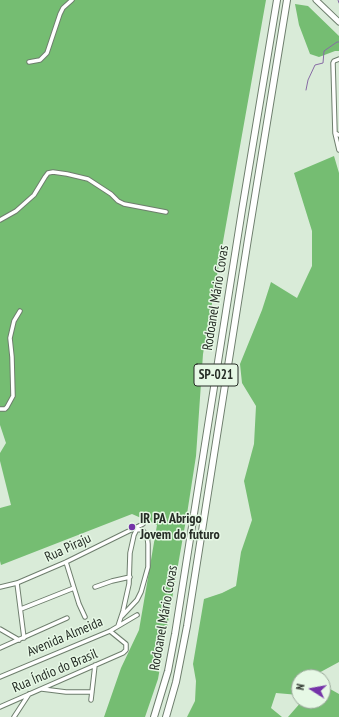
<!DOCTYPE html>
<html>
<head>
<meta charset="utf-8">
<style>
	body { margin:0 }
	#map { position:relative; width:339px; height:717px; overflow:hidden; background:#d9ebd8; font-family:"PT Sans Narrow",sans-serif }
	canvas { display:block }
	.north { position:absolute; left:291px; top:669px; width:40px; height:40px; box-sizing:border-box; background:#e6f8e5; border:1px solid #99a799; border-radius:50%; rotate:281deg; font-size:11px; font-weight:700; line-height:16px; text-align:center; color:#262d26 }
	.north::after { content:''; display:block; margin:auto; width:14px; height:18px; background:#7534a8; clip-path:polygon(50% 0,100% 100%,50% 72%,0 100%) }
</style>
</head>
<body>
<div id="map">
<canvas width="339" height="717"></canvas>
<div class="north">N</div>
</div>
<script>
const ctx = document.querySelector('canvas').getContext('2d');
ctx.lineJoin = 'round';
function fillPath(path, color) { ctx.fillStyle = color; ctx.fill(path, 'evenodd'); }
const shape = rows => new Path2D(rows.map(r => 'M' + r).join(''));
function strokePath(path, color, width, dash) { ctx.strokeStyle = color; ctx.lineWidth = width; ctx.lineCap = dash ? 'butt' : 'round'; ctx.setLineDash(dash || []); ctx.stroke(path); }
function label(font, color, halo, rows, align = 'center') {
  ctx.font = font + ' "PT Sans Narrow",sans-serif'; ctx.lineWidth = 3; ctx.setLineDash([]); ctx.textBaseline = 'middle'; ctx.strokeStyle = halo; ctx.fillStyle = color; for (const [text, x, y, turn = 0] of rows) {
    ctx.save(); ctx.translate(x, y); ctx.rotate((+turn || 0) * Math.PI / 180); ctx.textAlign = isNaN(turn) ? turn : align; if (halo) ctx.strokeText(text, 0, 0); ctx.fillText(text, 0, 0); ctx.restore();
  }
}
fillPath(shape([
	[0,0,266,0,203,354,196,456,187,514,158,679,145,717,104,717,121,668,139,630,157,525,132,514,1,565,0,561,0,508,11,505,0,461,0,453,6,443,0,425],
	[295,4,308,6,339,36,339,51,335,51,319,57,310,54,299,25],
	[334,156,339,173,339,662,315,675,314,677,299,677,299,695,276,693,271,708,282,717,187,717,195,701,196,681,193,664,204,599,222,593,236,586,241,552,252,520,244,481,254,444,256,406,242,383,240,364,262,310,271,282,297,298,312,266,312,231,294,173],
	[323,685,339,694,339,717,288,717,302,701,323,701]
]), '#75bd72');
strokePath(shape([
	[338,0,339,3],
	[306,90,308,80,315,65,323,63,324,51,337,42,339,42]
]), '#876ba4', 1);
const minor = shape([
	[339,59,334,61,333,63,335,133,339,135],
	[29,62,40,60,47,53,60,14,63,8,72,0],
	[335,133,339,150],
	[0,220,16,211,34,195,45,177,48,173,53,172,67,174,88,179,111,194,118,201,124,204,166,212],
	[0,409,5,409,7,407,13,396,12,357,10,338,14,321,20,311],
	[66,562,79,604,85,617],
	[17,583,24,638],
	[0,587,17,583,66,562,143,524],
	[95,587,112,581,130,577],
	[21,609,74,588],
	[122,616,137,600,141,592,148,567,148,544,147,535,142,530,133,529],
	[118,626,123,611,129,584,130,553,134,535,137,529],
	[0,629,19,640],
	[0,648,67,618],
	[0,677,110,631,137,615],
	[42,689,66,692,92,692],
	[91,700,95,665],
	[0,707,123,653,126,650,126,644,110,631],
	[14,717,29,694]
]);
const secondary = shape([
	[316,0,339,22]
]);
const motorway = shape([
	[154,717,168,671,175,634,242,210,277,0],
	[166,717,176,682,187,626,248,239,287,0]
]);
strokePath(minor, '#6e7e6d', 5.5);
strokePath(secondary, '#6e7e6d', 7);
strokePath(motorway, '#6e7e6d', 8);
strokePath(minor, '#fff', 3.5);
strokePath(secondary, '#fff', 5);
strokePath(motorway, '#fff', 6);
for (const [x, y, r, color] of [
	[132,527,4,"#7534a8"]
]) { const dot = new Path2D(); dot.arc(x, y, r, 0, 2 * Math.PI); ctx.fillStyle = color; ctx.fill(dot); strokePath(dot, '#e6f8e5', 1.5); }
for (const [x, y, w] of [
	[216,375,44]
]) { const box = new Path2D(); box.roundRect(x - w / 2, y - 11, w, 22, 3); ctx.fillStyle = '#e6f8e5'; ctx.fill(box); strokePath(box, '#262d26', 1); }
label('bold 13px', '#262d26', null, [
	["SP-021",216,375]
]);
label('14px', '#262d26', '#e6f8e5', [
	["Rodoanel Mário Covas",216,298,-81],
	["Rua Piraju",68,548,-25],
	["Rodoanel Mário Covas",164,618,-80],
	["Avenida Almeida",65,637,-23],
	["Rua Índio do Brasil",55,671,-23]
]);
label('bold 14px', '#262d26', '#e6f8e5', [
	["IR PA Abrigo",140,519],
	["Jovem do futuro",140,535]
], 'left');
</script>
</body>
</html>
